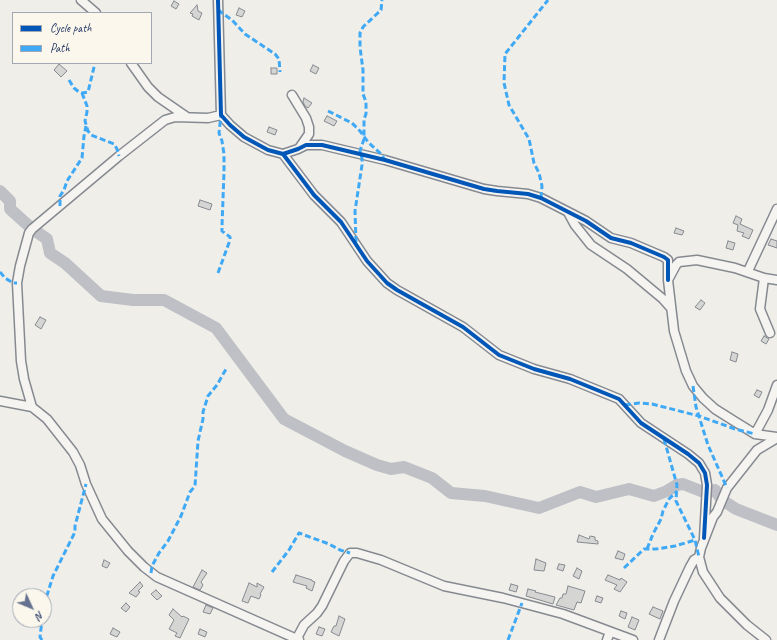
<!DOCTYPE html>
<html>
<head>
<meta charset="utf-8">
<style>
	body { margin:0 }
	#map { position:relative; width:777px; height:640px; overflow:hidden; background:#efeee9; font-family:Caveat,sans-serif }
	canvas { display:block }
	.legend { position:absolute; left:12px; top:12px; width:140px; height:52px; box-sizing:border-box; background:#fbf7ec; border:1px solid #a1a7b3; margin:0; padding:5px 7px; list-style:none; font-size:12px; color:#1b2f5e }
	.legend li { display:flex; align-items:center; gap:8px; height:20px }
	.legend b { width:20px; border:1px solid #a1a7b3 }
	.north { position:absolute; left:12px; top:588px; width:40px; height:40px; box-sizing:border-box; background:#fbf7ec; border:1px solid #a1a7b3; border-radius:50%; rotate:134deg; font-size:11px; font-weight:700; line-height:16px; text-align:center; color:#1b2f5e }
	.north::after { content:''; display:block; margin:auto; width:14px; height:18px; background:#65728f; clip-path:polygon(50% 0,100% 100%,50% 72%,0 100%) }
</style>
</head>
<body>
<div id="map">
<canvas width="777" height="640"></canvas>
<ul class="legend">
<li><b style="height:5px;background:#0057b8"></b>Cycle path</li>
<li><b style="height:5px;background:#3fa9f5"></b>Path</li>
</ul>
<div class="north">N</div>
</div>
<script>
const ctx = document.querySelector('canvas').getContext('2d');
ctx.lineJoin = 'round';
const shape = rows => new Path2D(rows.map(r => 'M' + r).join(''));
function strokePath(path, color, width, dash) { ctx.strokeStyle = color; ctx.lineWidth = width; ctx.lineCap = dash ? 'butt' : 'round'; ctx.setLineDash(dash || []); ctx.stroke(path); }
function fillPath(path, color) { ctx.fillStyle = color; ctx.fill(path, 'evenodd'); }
strokePath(shape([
	[0,191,10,201,10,209,30,227],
	[34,230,47,239,50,253,65,263,101,296,133,300,164,300,216,328,284,419,345,451,377,465,391,469,404,467,432,478,451,493,485,496,539,508,580,492,596,497,629,489,654,496,667,491,677,485,683,484,706,493,715,490,722,500,736,509,777,525]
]), '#bec0c6', 12);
const building = shape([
	[174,1,179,4,176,9,171,6,174,1],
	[197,5,198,11,202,13,199,20,192,16,193,14,190,13,197,5],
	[239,8,245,11,242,17,236,15,239,8],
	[59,64,67,71,61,77,54,70,59,64],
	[313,65,319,68,316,74,310,71,313,65],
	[271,68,277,68,277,74,271,74,271,68],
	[304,98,312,103,308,108,305,106,303,102,304,98],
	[327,116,337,121,334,126,324,121,327,116],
	[269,127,277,130,275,135,267,132,269,127],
	[200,200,212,204,210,210,198,206,200,200],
	[736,216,742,219,740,224,753,230,749,239,742,236,744,233,737,231,738,225,733,223,736,216],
	[676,228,684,231,682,235,674,233,676,228],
	[771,239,777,241,777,248,768,245,771,239],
	[728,241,735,243,733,250,726,248,728,241],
	[701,300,705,303,700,310,695,307,701,300],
	[40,317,46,320,41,329,35,325,40,317],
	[764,336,769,339,766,344,761,341,764,336],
	[732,352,738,354,736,362,730,360,732,352],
	[757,390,762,392,759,398,754,395,757,390],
	[579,535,589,539,590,536,595,537,595,540,598,541,598,544,577,542,579,535],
	[618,551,625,554,623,560,615,558,618,551],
	[536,559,546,563,544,571,534,570,536,559],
	[104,560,110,563,107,568,102,566,104,560],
	[559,564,565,565,563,571,557,569,559,564],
	[577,568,582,571,579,579,573,576,577,568],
	[202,570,207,573,201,582,203,585,200,590,193,587,202,570],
	[296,575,312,580,312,581,315,582,312,591,306,588,307,586,293,582,296,575],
	[608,575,620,580,621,578,627,582,620,592,614,589,617,585,605,580,608,575],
	[140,582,143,586,138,591,140,592,136,597,129,593,140,582],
	[249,583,257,587,257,583,264,587,260,594,261,595,259,599,251,596,248,603,242,601,249,583],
	[511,584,518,586,516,592,509,590,511,584],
	[568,586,585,591,581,603,577,602,574,610,556,605,560,598,562,598,563,594,566,594,568,586],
	[528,589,536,591,535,592,555,597,553,604,526,596,528,589],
	[156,590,162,596,157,600,151,594,156,590],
	[597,596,603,598,601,603,595,601,597,596],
	[126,603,130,607,126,612,121,608,126,603],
	[206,605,213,608,210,614,203,612,206,605],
	[653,607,663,611,660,619,649,614,653,607],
	[173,609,182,617,183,616,189,619,180,638,175,636,177,633,169,629,174,620,169,615,173,609],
	[621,611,627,613,625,619,619,616,621,611],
	[339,616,345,619,339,636,331,632,334,626,336,626,339,616],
	[632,617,639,620,635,630,628,627,632,617],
	[319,627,325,629,322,636,316,634,319,627],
	[113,628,120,632,117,637,110,634,113,628],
	[200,629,207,632,205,637,198,634,200,629]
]);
fillPath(building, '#d5d5d4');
strokePath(building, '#868a90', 1);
const minor = shape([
	[81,0,96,13],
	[218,0,221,115,230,125,244,137,268,150,283,154,314,195,341,222,367,261,387,283,397,290,463,327,499,355,534,369,570,379,619,399,641,423,688,454,699,463,705,473,707,485,704,538],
	[131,63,148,87,158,97,187,117],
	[292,95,306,118,309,127,309,134,300,147],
	[283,154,298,149,306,145,322,145,385,160,484,189,497,191,528,194,541,198,586,221,611,238,631,243,664,257,668,260,668,280],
	[569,214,575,225,591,245,627,269,663,299,671,308],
	[748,271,777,209],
	[764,278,760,309,770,333],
	[777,280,764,278,735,268,697,260,679,262,676,265,668,280,674,331,686,371,693,386,703,398,715,409,734,421,755,434,777,437],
	[0,401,32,407,47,419,73,452,80,465,86,484,102,519,128,551,144,567,157,577,299,640],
	[32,407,24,379,21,361,17,283,20,266,29,233,32,229,119,156,165,120,175,117,208,118,221,115],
	[755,434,768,410,777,385],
	[296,640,304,625,317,613,322,606,344,561,350,553,357,553,381,560,444,586,503,598,563,614,633,640],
	[607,640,610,632],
	[659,640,674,601,690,567,694,560,699,557],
	[766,640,747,625,720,598,703,572,699,557,701,548,713,517,717,512,727,488,757,450,777,438]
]);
strokePath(minor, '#868a90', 11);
strokePath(minor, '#f5f4f0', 8);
strokePath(shape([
	[218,10,232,20,245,34,275,54,279,59,280,72],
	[69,80,74,88,79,92,82,93,88,92,95,63],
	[82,93,87,106,87,112,85,121,88,131,91,135,114,144,117,149,119,156],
	[328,111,352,123,360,131,368,142,381,154,385,160],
	[541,198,542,186,539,173,534,163,529,139,509,105,504,83,505,54,548,0],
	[60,206,60,196,64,190,67,181,82,158,84,136,86,126],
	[356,242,355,211,362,165,362,158,360,151,364,139,364,119,366,114,366,102,363,94,363,70,360,47,360,33,363,27,381,10,382,0],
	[0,272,5,278,13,283,17,283],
	[218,273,230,240,230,237,222,231,222,226,224,172,224,154,222,141,219,133,221,115],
	[693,386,696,407,708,445,727,488],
	[625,405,639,403,652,404,699,416,735,429,755,434],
	[664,439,677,485,676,501,695,540,699,557],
	[647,549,653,534,661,519,663,511,669,499,677,491],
	[624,568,644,549,656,549,675,546,695,540],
	[272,572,289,550,299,533,329,544,340,550,350,553],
	[151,573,152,566,159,553,168,541,181,516,190,492,195,486,198,441,203,419,203,412,208,396,217,385,226,369],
	[44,605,53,576,75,532,75,526,86,484],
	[42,640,40,637,42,620],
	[508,640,522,603]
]), '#3fa9f5', 3, [6, 3]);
strokePath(shape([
	[218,0,221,115,230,125,244,137,268,150,283,154,314,195,341,222,367,261,387,283,397,290,463,327,499,355,534,369,570,379,619,399,641,423,688,454,699,463,705,473,707,485,704,538],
	[283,154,298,149,306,145,322,145,385,160,484,189,497,191,528,194,541,198,586,221,611,238,631,243,664,257,668,260,668,280]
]), '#0057b8', 4);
</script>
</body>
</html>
